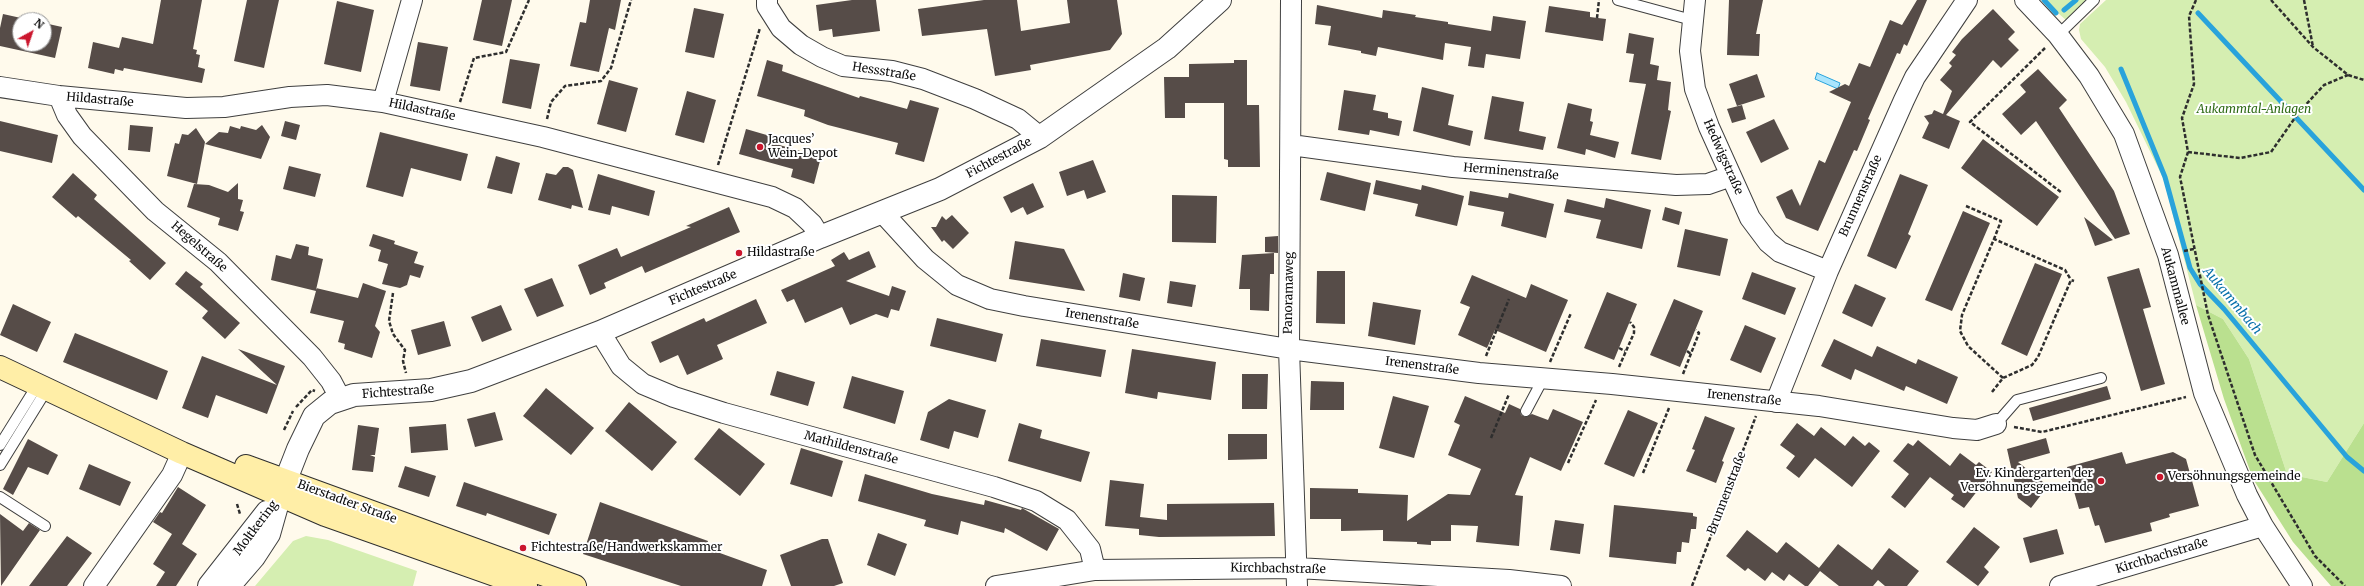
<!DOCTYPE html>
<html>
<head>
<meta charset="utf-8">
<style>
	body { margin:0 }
	#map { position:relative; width:2364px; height:586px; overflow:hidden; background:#fffaec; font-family:Merriweather,serif }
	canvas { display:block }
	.north { position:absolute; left:12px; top:12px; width:40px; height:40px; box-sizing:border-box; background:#fff; border:1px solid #9e9e9e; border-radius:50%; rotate:40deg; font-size:11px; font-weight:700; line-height:16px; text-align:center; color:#0c0c0c }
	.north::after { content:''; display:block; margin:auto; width:14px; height:18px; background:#cb162d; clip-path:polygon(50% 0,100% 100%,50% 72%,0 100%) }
</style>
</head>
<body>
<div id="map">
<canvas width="2364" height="586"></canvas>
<div class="north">N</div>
</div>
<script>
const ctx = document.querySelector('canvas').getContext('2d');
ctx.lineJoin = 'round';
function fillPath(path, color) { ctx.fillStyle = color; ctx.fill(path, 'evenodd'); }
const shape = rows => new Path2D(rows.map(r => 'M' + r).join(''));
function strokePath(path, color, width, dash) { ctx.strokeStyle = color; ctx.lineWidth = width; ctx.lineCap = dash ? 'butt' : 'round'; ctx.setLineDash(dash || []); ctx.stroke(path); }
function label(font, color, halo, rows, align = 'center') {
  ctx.font = font + ' Merriweather,serif'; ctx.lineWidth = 4; ctx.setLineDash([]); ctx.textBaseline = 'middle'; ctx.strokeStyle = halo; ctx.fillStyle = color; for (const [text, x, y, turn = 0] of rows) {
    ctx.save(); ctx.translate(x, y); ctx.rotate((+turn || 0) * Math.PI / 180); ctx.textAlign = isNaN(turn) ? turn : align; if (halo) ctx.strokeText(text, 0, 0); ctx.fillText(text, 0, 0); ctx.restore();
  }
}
fillPath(shape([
	[2043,0,2086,0,2066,20],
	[2106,0,2364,0,2364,423,2327,482,2287,474,2249,359,2223,319,2196,305,2164,180,2126,102,2105,67,2081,39,2079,30,2080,24],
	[306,536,328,540,417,571,413,586,255,586,293,541]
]), '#d5eeb1');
fillPath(shape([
	[2196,305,2223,319,2249,359,2287,474,2327,482,2364,423,2364,586,2331,586,2293,542,2253,479,2224,399]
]), '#bae08f');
const water = shape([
	[1817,73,1840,83,1838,89,1815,79,1817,73]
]);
fillPath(water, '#aae5fd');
strokePath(water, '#29a3db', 1);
strokePath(shape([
	[2044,0,2056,13],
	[2064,10,2076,0],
	[2198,13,2364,190],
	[2121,69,2165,177,2190,268,2200,284,2224,309,2347,457,2364,471]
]), '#29a3db', 5);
fillPath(shape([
	[161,0,202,0,193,49,197,50,196,54,200,55,198,67,205,69,202,83,124,68,123,71,115,69,114,74,88,68,93,42,119,48,122,37,153,44],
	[247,0,279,0,264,68,234,61],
	[482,0,512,0,502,46,473,40],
	[590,0,621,0,615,30,609,28,599,72,570,66,580,22,586,23],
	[852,0,876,0,880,31,833,37,832,29,819,31,816,5],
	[984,0,1017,0,1021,31,1070,23,1067,0,1117,0,1122,34,1110,50,1030,65,1031,70,995,76,987,29,922,36,918,9],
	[1729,0,1763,0,1756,34,1760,34,1759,56,1727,55],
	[1917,0,1927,0,1907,46,1904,44,1900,54,1897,53,1868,119,1870,120,1857,151,1854,150,1818,231,1786,218,1776,197,1792,189,1800,206,1819,160,1825,163,1851,102,1829,92,1845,84,1849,86,1859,63,1870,67,1890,20,1902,25],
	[337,1,374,10,361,72,324,64],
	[1317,5,1382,18,1383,10,1416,15,1415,17,1448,22,1448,24,1491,31,1493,16,1526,21,1520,59,1486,54,1484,68,1468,66,1471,47,1445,43,1443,60,1378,47,1376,56,1361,53,1361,51,1328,45,1331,26,1315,24],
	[1549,6,1590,12,1590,17,1606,19,1603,41,1545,32],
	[694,8,724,14,714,58,685,52],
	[1993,9,2015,32,2008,39,2019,50,2001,68,1993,60,1946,115,1960,121,1949,149,1922,138,1929,123,1924,116,1932,114,1934,110,1943,114,1952,91,1940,80,1952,66,1949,63,1956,55,1952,52,1962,39],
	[3,14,30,20,20,20,20,44,44,44,44,23,62,27,55,58,0,46,0,28],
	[1629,33,1654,38,1650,64,1659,66,1657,80,1671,82,1668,110,1671,111,1661,160,1631,154,1646,84,1629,82,1634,54,1626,53],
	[418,42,448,47,440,91,410,86],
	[510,59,540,64,531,109,502,103],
	[767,60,783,65,782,71,859,98,860,96,907,109,910,100,939,108,924,162,895,154,898,143,828,125,804,116,805,110,757,96],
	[1234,60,1247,60,1247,105,1259,105,1260,167,1228,167,1228,160,1224,159,1224,103,1185,103,1185,118,1165,118,1164,77,1189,77,1189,64,1234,63],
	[2038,69,2067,100,2059,108,2114,191,2130,234,2115,239,2036,121,2021,135,2002,114,2026,92,2020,85],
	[1757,74,1765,97,1737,106,1729,84],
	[609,80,638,88,626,132,597,124],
	[1422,87,1454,95,1448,125,1473,131,1470,146,1413,131],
	[1344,90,1376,95,1373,110,1388,113,1388,118,1402,121,1399,136,1370,130,1369,135,1338,130],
	[687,91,716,100,704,143,675,135],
	[1492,96,1524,102,1519,131,1546,137,1543,150,1484,139],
	[1568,103,1592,109,1590,121,1593,122,1590,135,1619,142,1615,158,1586,149,1585,155,1557,148],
	[1742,105,1746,119,1732,123,1727,109],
	[1774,119,1789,149,1761,163,1746,132],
	[0,121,58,135,52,163,0,151],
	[285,121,300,125,296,140,281,136],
	[130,125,153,127,150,152,128,150],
	[262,125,270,137,261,159,205,144,219,132,228,133,230,126,240,129,241,126,256,130],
	[196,128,205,142,197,184,167,176,175,143,179,144,182,134,188,135],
	[746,129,777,138,776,144,821,157,814,184,791,177,793,169,739,154],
	[380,132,468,154,461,181,411,168,403,197,366,187],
	[1983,139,2059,197,2037,226,1961,168],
	[496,156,520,163,512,194,487,188],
	[1093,160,1106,192,1087,199,1084,190,1067,196,1059,172],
	[289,166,321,174,315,197,283,189],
	[563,167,568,167,573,170,583,208,572,205,571,209,538,200,546,173,556,175],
	[1327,172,1371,183,1365,211,1320,200],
	[73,173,97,195,94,199,166,263,150,280,129,261,131,260,78,216,76,218,52,197],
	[598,174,655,191,649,216,612,206,610,215,588,210],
	[1900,174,1928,185,1908,234,1911,236,1896,269,1867,256],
	[1376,180,1421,190,1422,185,1464,196,1457,226,1415,216,1418,204,1373,194],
	[238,183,238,199,243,200,240,211,244,212,238,231,218,225,220,218,187,207,194,184,209,185,228,192],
	[1033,183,1044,207,1027,215,1023,207,1011,213,1003,197],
	[1470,191,1508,198,1509,193,1554,204,1546,238,1501,226,1504,212,1468,205],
	[1172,195,1217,196,1216,243,1172,242],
	[1606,198,1651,210,1642,249,1596,238,1601,220,1564,212,1567,199,1604,208],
	[729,207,740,232,645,273,642,266,604,283,606,288,590,295,578,265,617,248,621,257,691,227,686,226],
	[1665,207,1682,212,1679,225,1662,220],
	[1963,211,1990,223,1952,311,1925,300],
	[952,215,969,233,953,249,944,240,942,242,931,227,936,227,942,216,946,220],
	[2084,217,2113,240,2095,246],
	[1685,229,1728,239,1720,276,1677,267],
	[373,234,395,241,394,244,418,252,414,263,424,266,420,278,410,275,407,285,400,288,382,284,388,264,378,261,381,250,369,246],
	[1278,236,1278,253,1265,252,1265,237],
	[1015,241,1064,249,1085,291,1009,279],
	[296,244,309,247,308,255,323,259,316,290,316,288,358,298,363,283,386,291,375,326,380,332,372,358,344,349,345,344,338,342,344,321,310,313,316,291,271,280,276,255,291,259],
	[869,251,876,267,846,281,889,296,892,286,906,291,899,311,891,309,888,318,876,314,850,325,842,307,805,323,794,299,787,302,781,290,835,266,831,260,844,252,849,260],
	[1274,253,1274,274,1270,274,1269,311,1250,310,1250,289,1239,289,1242,255],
	[2035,263,2062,274,2027,356,2001,344],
	[2139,268,2151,307,2143,309,2165,384,2141,391,2107,277],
	[186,271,203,284,200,287,240,323,225,339,202,318,208,311,175,284],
	[1317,271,1345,271,1345,324,1316,323],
	[1752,272,1796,288,1785,315,1742,299],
	[1123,273,1145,278,1140,301,1119,297],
	[1472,275,1526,298,1531,284,1568,300,1546,352,1495,330,1487,348,1458,335,1470,307,1460,303],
	[552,278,564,306,537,317,524,289],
	[1170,281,1196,285,1192,307,1167,303],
	[1855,284,1886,298,1872,327,1842,313],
	[1607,292,1637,304,1614,360,1584,348],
	[756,299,767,323,717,345,723,359,687,375,678,355,660,363,651,342,704,318,706,322],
	[1674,299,1703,311,1680,367,1650,355],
	[1373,302,1421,310,1415,345,1368,336],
	[13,304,51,322,37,352,0,335],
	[501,305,512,330,482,342,471,317],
	[937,318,1003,334,996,362,930,346],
	[444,321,451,346,418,355,411,330],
	[1745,325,1776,338,1761,373,1730,360],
	[75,333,168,371,157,400,63,362],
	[1041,339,1106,350,1101,377,1036,366],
	[1834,339,1872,357,1877,346,1916,364,1918,359,1958,377,1947,404,1906,386,1904,391,1855,369,1851,380,1821,366],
	[238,349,285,366,267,414,216,395,208,418,182,408,202,356,277,385],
	[1132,349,1216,362,1211,400,1158,392,1157,399,1125,393],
	[777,371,815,382,808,406,770,395],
	[1242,374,1268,374,1267,409,1242,409],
	[852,376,904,391,895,424,843,408],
	[1311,381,1344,382,1344,410,1310,410],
	[2107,386,2111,399,2033,421,2029,408],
	[546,388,594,428,571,455,523,416],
	[1393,396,1429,406,1414,458,1379,448],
	[1465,396,1505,413,1509,404,1520,409,1521,415,1526,417,1532,414,1548,420,1553,409,1583,422,1561,471,1530,457,1515,495,1523,496,1519,546,1476,542,1478,526,1451,525,1451,541,1431,541,1431,545,1417,544,1417,542,1383,541,1383,530,1341,531,1341,519,1310,519,1310,488,1358,489,1358,493,1408,495,1407,521,1448,494,1470,495,1481,469,1448,455,1460,425,1454,422],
	[949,399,986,410,978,438,954,431,949,449,920,440,928,412],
	[629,402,677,442,652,471,605,431],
	[1628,410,1658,423,1634,477,1604,464],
	[495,412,503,440,475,447,467,419],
	[1705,416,1735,428,1722,461,1724,462,1716,483,1686,471,1695,450,1692,449],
	[1019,423,1042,430,1040,438,1090,452,1081,482,1008,461],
	[1797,423,1814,436,1821,427,1845,446,1853,436,1865,446,1869,442,1880,451,1852,487,1815,458,1799,478,1786,468,1795,456,1780,445],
	[446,424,448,450,411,453,409,427],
	[358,425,379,428,375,455,370,455,375,457,373,472,352,470],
	[719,428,765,464,740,496,694,459],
	[1228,434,1267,434,1267,459,1228,460],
	[2046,438,2050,453,2018,462,2048,486,2031,508,2018,498,2007,449],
	[28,439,58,455,48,475,28,467,13,495,3,489],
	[1918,440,1950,466,1960,453,1976,465,1979,462,1992,472,1964,508,1951,499,1954,495,1930,477,1905,508,1891,497,1909,474,1893,461,1908,443,1913,446],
	[801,448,843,461,832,497,790,484],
	[2122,452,2126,464,2173,452,2186,459,2199,506,2169,514,2170,517,2150,523,2152,531,2105,543,2099,525,2095,526,2089,507,2079,509,2067,467],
	[89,464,131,482,120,506,79,489],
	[405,466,436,476,429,497,398,487],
	[865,474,932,494,984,505,985,500,1021,510,1022,508,1059,529,1047,551,1005,528,1004,533,961,521,958,535,924,526,926,520,858,501],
	[1110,480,1144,484,1140,517,1167,520,1167,504,1274,503,1275,536,1159,537,1139,535,1139,529,1105,526],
	[464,482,557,514,549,535,487,513,486,516,456,506],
	[178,487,206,505,182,544,197,554,176,586,156,586,165,572,153,564,172,534,153,522,160,512,162,513],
	[600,502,708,541,706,548,767,570,762,586,681,586,583,554],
	[1614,505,1693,513,1693,516,1697,517,1696,529,1691,529,1689,543,1682,542,1681,552,1677,552,1676,564,1609,557],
	[0,514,23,531,29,523,40,530,1,586],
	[1555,520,1584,524,1580,554,1550,550],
	[1974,527,2000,547,1984,567,1989,572,1978,586,1946,562],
	[2057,529,2064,554,2030,563,2023,538],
	[1747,530,1777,553,1786,542,1819,568,1838,544,1872,570,1889,548,1919,571,1907,586,1885,586,1878,580,1873,586,1839,586,1820,571,1808,586,1805,586,1789,574,1784,581,1772,572,1765,581,1748,568,1745,571,1726,556],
	[878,533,907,544,895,576,867,565],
	[67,536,92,553,67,586,29,586],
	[822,539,828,539,843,583,834,586,791,586,780,555]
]), '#564c48');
const service = shape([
	[1618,0,1692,20],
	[2058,35,2094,0],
	[1526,411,1543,379],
	[1996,424,2017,400,2101,378],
	[0,445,38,384],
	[0,465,47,389],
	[0,497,45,526]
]);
const minor = shape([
	[767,0,767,6,781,28,801,45,822,57,843,66,892,71,923,79,975,99,1018,119,1040,137],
	[1291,0,1289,349,1297,586],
	[1695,0,1690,51,1695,89,1709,127,1750,218,1768,242,1780,252,1828,271],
	[2025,0,2058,35,2089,76,2124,134,2168,255,2204,393,2247,495,2263,526,2302,586],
	[0,87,59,96,186,108,224,107,290,97,327,95,383,102,543,137,772,197,795,208,812,224,820,237],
	[59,96,67,115,82,136,155,211,218,262,312,357,331,381,340,398],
	[383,102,412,0],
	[1291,145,1453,167,1676,185,1708,184,1731,176],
	[882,212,925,259,957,285,990,299,1024,306,1289,349,1479,373,1612,384,1819,406,1953,428,1977,430,1996,424],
	[600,332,621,366,643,384,674,397,724,413,994,487,1036,501,1067,520,1090,549,1095,570],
	[1776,402,1828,271,1904,100,1915,77,1967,0],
	[94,586,172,475,182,453],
	[996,586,1095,570,1297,568,1509,580,1561,586],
	[2060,586,2263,526]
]);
const tertiary = shape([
	[209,586,267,512],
	[229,586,254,557,269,534,280,495,298,449,314,416,330,403,354,395,431,390,471,381,600,332,820,237,940,189,1040,137,1167,48,1220,0]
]);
const secondary = shape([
	[0,367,182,453,325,515,526,586],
	[246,466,575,586]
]);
strokePath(service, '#3f3f3f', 12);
strokePath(minor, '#3f3f3f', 22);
strokePath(tertiary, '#3f3f3f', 24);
strokePath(secondary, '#2e2e2e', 24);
strokePath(shape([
	[2196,0,2189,16,2194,84,2182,118,2188,152,2180,177,2208,315,2255,455,2315,556,2345,586],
	[2271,0,2313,47,2348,75,2364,80],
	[2304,0,2313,47],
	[1597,18,1599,0],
	[2045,48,1970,122,2062,193],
	[460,102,474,58,506,52,529,0],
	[547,119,551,102,565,86,601,81,611,68,631,0],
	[2188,152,2240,158,2271,152,2299,112,2324,85,2348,75],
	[718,165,760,28],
	[1966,206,2001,221,1994,239],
	[2184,251,2194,249],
	[393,293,389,321,393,334,405,350,403,361,406,373],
	[1619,348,1625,351],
	[1687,351,1691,354],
	[1486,356,1509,299],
	[1550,362,1571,313],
	[1619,367,1634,333,1634,327,1630,322],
	[1683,374,1699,333,1696,330],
	[2003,378,1968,346,1960,331,1962,315,1994,239,2065,270,2071,280],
	[1992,392,2003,378,2032,365,2038,357,2071,280,2074,281],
	[296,407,312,390,315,391],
	[2014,427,2042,432,2186,397],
	[284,430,293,411],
	[1491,438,1509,394],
	[1568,463,1596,400],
	[1643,473,1669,408],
	[237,504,240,514],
	[1692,586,1756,416]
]), '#2e2e2e', 2.5, [4, 2]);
strokePath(service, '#fff', 10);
strokePath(minor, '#fff', 20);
strokePath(tertiary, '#fff', 22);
strokePath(secondary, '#ffeea7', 22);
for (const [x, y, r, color] of [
	[760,147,4,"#cb162d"],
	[739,253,4,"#cb162d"],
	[2160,477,4,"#cb162d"],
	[2101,481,4,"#cb162d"],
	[523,548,4,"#cb162d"]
]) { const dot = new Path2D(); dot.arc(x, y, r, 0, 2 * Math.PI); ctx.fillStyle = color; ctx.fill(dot); strokePath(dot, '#fff', 1.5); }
label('12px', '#0c0c0c', '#fff', [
	["Hessstraße",884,72,9],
	["Hildastraße",100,100,5],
	["Hildastraße",422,110,12],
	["Hedwigstraße",1723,157,66],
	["Fichtestraße",999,158,-28],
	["Herminenstraße",1511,172,5],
	["Brunnenstraße",1861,196,-66],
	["Hegelstraße",199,247,41],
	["Aukammallee",2175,286,75],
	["Fichtestraße",703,288,-23],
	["Panoramaweg",1289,293,-89],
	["Irenenstraße",1102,319,9],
	["Irenenstraße",1422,366,7],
	["Fichtestraße",398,392,-4],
	["Irenenstraße",1744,398,6],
	["Mathildenstraße",851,448,15],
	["Brunnenstraße",1727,493,-69],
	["Bierstadter Straße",347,502,20],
	["Moltkering",256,528,-53],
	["Kirchbachstraße",2162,556,-17],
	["Kirchbachstraße",1278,569,1]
]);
label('italic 12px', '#2f6b16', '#fff', [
	["Aukammtal-Anlagen",2254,110]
]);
label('12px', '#0c0c0c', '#fff', [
	["Jacques’",768,140],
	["Wein-Depot",768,154],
	["Hildastraße",747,253],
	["Ev. Kindergarten der",2093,474,"right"],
	["Versöhnungsgemeinde",2093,488,"right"],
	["Versöhnungsgemeinde",2168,477],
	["Fichtestraße/Handwerkskammer",531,548]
], 'left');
label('italic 13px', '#0971ab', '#fff', [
	["Aukammbach",2232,301,50]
]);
</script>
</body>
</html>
